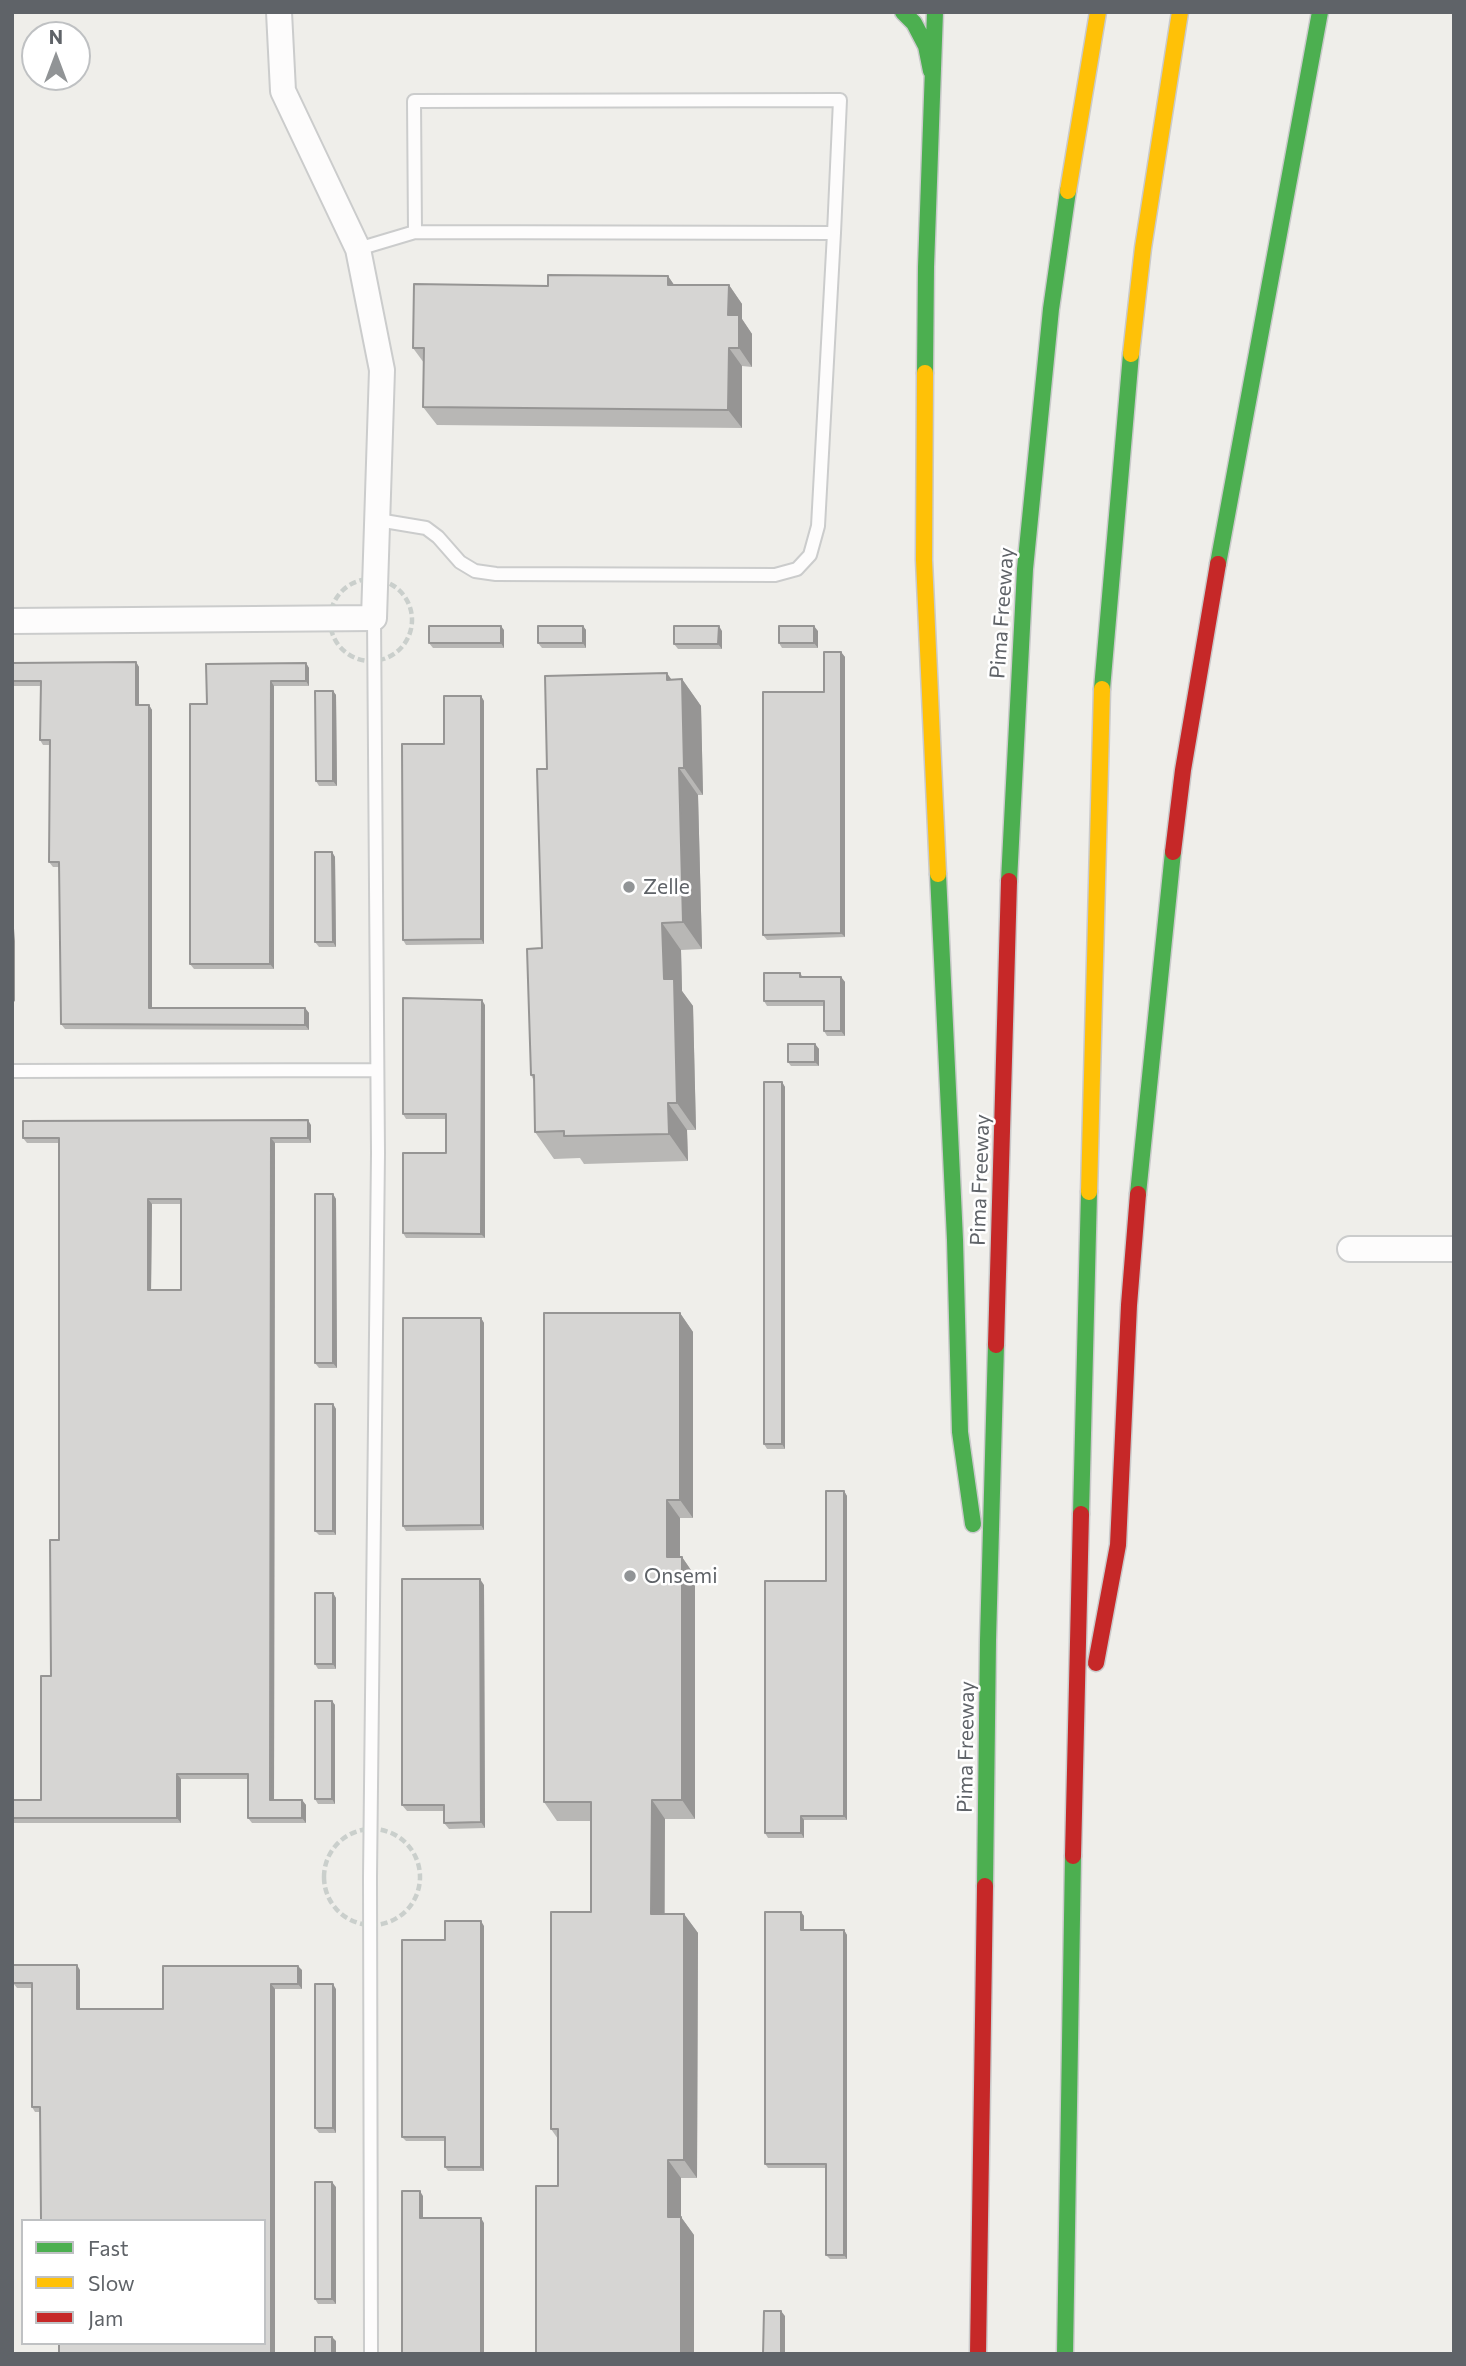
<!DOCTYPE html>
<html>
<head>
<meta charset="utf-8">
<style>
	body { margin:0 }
	#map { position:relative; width:1466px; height:2366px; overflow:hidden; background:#efeeea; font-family:Commissioner,sans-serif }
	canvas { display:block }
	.frame { position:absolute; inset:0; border:14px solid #5f6368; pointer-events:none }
	.legend { position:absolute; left:21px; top:2219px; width:245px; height:126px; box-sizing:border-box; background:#fff; border:2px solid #bfc1c3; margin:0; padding:9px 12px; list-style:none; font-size:21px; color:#5f6368 }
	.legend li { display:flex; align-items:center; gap:14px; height:35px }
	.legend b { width:35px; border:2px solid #bfc1c3 }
	.north { position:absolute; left:21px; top:21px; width:70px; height:70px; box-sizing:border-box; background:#fff; border:2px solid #bfc1c3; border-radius:50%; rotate:0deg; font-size:19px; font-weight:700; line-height:28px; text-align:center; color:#5f6368 }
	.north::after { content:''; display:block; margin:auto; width:24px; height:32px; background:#919496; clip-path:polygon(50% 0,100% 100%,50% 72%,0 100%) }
</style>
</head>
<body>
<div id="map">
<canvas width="1466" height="2366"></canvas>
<div class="frame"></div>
<ul class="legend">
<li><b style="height:9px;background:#4caf50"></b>Fast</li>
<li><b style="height:9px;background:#ffc107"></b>Slow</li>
<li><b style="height:9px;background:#c62828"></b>Jam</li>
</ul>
<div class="north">N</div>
</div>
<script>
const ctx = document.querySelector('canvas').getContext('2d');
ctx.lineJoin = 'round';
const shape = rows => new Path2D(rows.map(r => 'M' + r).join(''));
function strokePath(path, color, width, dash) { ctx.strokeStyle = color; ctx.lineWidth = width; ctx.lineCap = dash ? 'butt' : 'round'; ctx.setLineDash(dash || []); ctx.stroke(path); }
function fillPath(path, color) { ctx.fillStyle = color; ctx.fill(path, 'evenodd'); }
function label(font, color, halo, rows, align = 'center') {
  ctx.font = font + ' Commissioner,sans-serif'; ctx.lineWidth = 5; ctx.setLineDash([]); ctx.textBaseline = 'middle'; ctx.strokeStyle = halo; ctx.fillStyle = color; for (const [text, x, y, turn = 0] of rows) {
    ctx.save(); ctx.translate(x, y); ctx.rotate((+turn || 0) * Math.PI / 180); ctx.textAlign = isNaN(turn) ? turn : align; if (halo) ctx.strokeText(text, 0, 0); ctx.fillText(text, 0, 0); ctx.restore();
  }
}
const lane = shape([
	[358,249,415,232,834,233,840,100,414,101,415,232],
	[378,520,426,528,438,537,460,562,475,571,496,574,775,575,797,569,810,555,818,526,834,233],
	[12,1071,377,1070],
	[371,2354,370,1877,378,1153,374,618]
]);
const street = shape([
	[12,621,374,618,382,370,358,249,283,91,279,12],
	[1350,1249,1454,1249]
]);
const fast = shape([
	[903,12,914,23,926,46,931,71],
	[925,373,926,267,935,12],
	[1218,564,1320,12],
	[1102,689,1131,354],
	[938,874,955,1240,960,1432,973,1524],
	[1009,881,1025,569,1051,309,1068,191],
	[1138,1194,1173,852],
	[1081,1514,1089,1192],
	[985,1886,988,1640,996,1345],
	[1065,2354,1073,1856]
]);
const slow = shape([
	[1068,191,1098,12],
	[1131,354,1143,248,1180,12],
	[925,373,924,560,938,874],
	[1089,1192,1102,689]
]);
const jam = shape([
	[1173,852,1183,770,1218,564],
	[996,1345,1009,881],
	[1096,1663,1118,1545,1129,1305,1138,1194],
	[1073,1856,1081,1514],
	[978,2354,985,1886]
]);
strokePath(lane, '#cbcccc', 16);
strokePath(street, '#cbcccc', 28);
strokePath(fast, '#cacacb', 19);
strokePath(slow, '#cacacb', 19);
strokePath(jam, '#cacacb', 19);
strokePath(shape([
	'330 620a41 41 0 1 1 82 0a41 41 0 1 1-82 0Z',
	'324 1877a48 48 0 1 1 96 0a48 48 0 1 1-96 0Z'
]), '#cacfcc', 4.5, [7, 3.5]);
strokePath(lane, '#fdfcfc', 12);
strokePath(street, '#fdfcfc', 24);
strokePath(fast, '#4caf50', 16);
strokePath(slow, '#ffc107', 16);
strokePath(jam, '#c62828', 16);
fillPath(shape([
	[668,276,674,285,729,285,742,304,742,319,752,334,752,367,742,366,742,428,437,425,423,407,424,363,413,348,548,286],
	[583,626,586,630,586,648,542,648,538,643],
	[504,630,504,648,433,648,429,643],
	[722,631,722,649,678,649,674,644],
	[818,631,818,648,782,648,779,643],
	[841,652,845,657,845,937,767,940,763,935,824,692],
	[136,662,139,667,139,705,149,705,152,710,152,1008,305,1008,309,1013,309,1030,65,1029,61,1024,59,867,53,867,49,862,50,745,43,745,40,740,41,686,12,686,12,663],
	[306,663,309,668,309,686,274,686,274,969,194,969,190,964,207,704],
	[672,679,682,679,701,706,703,795,698,795,702,949,681,950,682,991,693,1006,696,1130,687,1130,688,1161,584,1164,580,1158,554,1159,535,1132,534,1081,531,1075,542,948,547,769],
	[333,691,336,695,337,786,319,786,316,781],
	[481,696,484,701,484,944,406,945,403,940,444,744],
	[332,852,335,857,336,947,319,947,315,942],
	[800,973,803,977,841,977,845,982,845,1036,827,1036,824,1031,824,1006,767,1006,764,1001],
	[485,1005,485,1238,406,1238,403,1233,446,1153,446,1119,406,1119,403,1114],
	[815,1044,819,1049,819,1066,791,1066,788,1062],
	[782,1082,785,1087,785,1449,767,1449,764,1444],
	[311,1125,311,1143,275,1143,274,1800,302,1800,306,1805,306,1823,252,1823,248,1818,248,1779,181,1779,181,1823,12,1823,12,1800,41,1800,51,1676,59,1540,59,1143,27,1143,23,1138],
	[152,1204,181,1204,181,1290,151,1290],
	[333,1194,336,1199,337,1368,319,1368,315,1363],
	[680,1313,693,1332,693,1518,680,1518,680,1557,682,1557,695,1576,695,1819,665,1819,665,1914,684,1914,698,1933,697,2178,681,2178,681,2217,694,2235,558,2186,558,2139,551,2129,591,1912,591,1821,557,1821,544,1802],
	[481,1318,484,1323,484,1530,406,1531,403,1526],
	[333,1404,336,1409,336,1535,319,1535,315,1531],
	[844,1491,847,1496,847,1820,804,1820,804,1838,768,1838,765,1833,826,1581],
	[484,1585,485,1828,449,1829,444,1823,444,1811,407,1811,402,1805],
	[333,1593,336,1598,336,1669,318,1669,315,1664],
	[332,1701,335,1705,335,1804,318,1804,315,1799],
	[801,1912,804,1916,804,1930,844,1930,847,1935,847,2259,830,2259,826,2255,826,2168,768,2168,765,2164],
	[484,1926,484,2171,448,2171,445,2167,445,2141,406,2141,402,2137,445,1940],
	[80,1970,80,2009,163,2009,302,1970,302,1989,275,1989,275,2354,40,2112,35,2112,32,2107,32,1988,17,1988,13,1983],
	[336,1989,336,2133,319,2133,315,2128],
	[336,2187,336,2304,318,2304,315,2299]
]), '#b8b7b5');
fillPath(shape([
	[668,276,681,295,668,285],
	[729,285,742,304,742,319,752,334,752,367,739,348,728,315],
	[729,348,742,366,742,428,728,410],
	[501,626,504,630,504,648,501,643],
	[583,626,586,630,586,648,583,643],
	[719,626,722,631,722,649,718,644],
	[814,626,818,631,818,648,814,643],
	[841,652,845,657,845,937,841,933],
	[136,662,139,667,139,709,136,705],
	[306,663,309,668,309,686,306,681],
	[667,673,682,695,682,679,701,706,703,795,684,768,667,680],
	[271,681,274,686,274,969,270,964],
	[333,691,336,695,337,786,333,781],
	[481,696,484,701,484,944,481,939],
	[149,705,152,710,152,1012,149,1008],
	[679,768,698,795,702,949,683,922],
	[332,852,335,857,336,947,333,942],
	[12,903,15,941,15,1002,12,998],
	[662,923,681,950,682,991,693,1006,696,1130,677,1103,664,979],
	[841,977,845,982,845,1036,841,1031],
	[482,1000,485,1005,485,1238,481,1234],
	[305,1008,309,1013,309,1030,305,1025],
	[815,1044,819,1049,819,1066,815,1062],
	[782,1082,785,1087,785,1449,782,1444],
	[668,1103,687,1130,688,1161,669,1134],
	[308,1120,311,1125,311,1143,308,1138],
	[271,1138,275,1143,274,1805,270,1800],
	[12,1152,14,1155,14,1319,12,1425],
	[333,1194,336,1199,337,1368,333,1363],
	[148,1199,152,1204,151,1295,148,1290],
	[680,1313,693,1332,693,1518,680,1500],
	[481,1318,484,1323,484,1530,481,1525],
	[333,1404,336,1409,336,1535,333,1531],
	[844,1491,847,1496,847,1820,844,1816],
	[667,1500,680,1518,680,1576,667,1557],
	[682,1557,695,1576,695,1819,682,1800],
	[480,1579,484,1585,485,1828,481,1822],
	[333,1593,336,1598,336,1669,333,1664],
	[332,1701,335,1705,335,1804,332,1799],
	[177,1774,181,1779,181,1823,177,1818],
	[302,1800,306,1805,306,1823,302,1818],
	[652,1800,665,1819,664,1933,651,1914],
	[801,1816,804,1820,804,1838,801,1833],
	[801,1912,804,1916,804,1935,801,1930],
	[684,1914,698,1933,697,2178,684,2160],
	[481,1921,484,1926,484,2171,481,2167],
	[844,1930,847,1935,847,2259,844,2255],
	[77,1965,80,1970,80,2014,77,2009],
	[298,1966,302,1970,302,1989,298,1984],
	[271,1984,275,1989,275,2354,271,2354],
	[333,1984,336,1989,336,2133,333,2128],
	[668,2160,681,2178,681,2235,668,2217],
	[332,2182,336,2187,336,2304,332,2299],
	[420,2191,423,2196,423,2223,420,2218],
	[681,2217,694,2235,694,2354,681,2354],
	[481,2218,484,2223,484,2354,481,2354],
	[781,2311,785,2316,785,2354,781,2354],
	[332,2337,336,2341,336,2354,332,2354]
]), '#969594');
const building = shape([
	[548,275,668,276,668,285,729,285,728,315,739,315,739,348,729,348,728,410,423,407,424,348,413,348,414,284,548,286,548,275],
	[429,626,501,626,501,643,429,643,429,626],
	[538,626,583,626,583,643,538,643,538,626],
	[674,626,719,626,718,644,674,644,674,626],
	[779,626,814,626,814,643,779,643,779,626],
	[824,652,841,652,841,933,763,935,763,692,824,692,824,652],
	[136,662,136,705,149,705,149,1008,305,1008,305,1025,61,1024,59,862,49,862,50,740,40,740,41,681,12,681,12,663,136,662],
	[306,663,306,681,271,681,270,964,190,964,190,704,207,704,206,664,306,663],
	[667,673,667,680,682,679,684,768,679,768,683,922,662,923,664,979,674,979,677,1103,668,1103,669,1134,564,1136,564,1131,535,1132,534,1075,531,1075,527,949,542,948,537,769,547,769,545,676,667,673],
	[315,691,333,691,333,781,316,781,315,691],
	[444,696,481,696,481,939,403,940,402,744,444,744,444,696],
	[315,852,332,852,333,942,315,942,315,852],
	[764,973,800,973,800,977,841,977,841,1031,824,1031,824,1001,764,1001,764,973],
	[403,998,482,1000,481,1234,403,1233,403,1153,446,1153,446,1114,403,1114,403,998],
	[788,1044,815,1044,815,1062,788,1062,788,1044],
	[764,1082,782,1082,782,1444,764,1444,764,1082],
	[308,1120,308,1138,271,1138,270,1800,302,1800,302,1818,248,1818,248,1774,177,1774,177,1818,12,1818,12,1800,41,1800,41,1676,51,1676,50,1540,59,1540,59,1138,23,1138,23,1121,308,1120],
	[148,1199,181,1199,181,1290,148,1290,148,1199],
	[315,1194,333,1194,333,1363,315,1363,315,1194],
	[544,1313,680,1313,680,1500,667,1500,667,1557,682,1557,682,1800,652,1800,651,1914,684,1914,684,2160,668,2160,668,2217,681,2217,681,2354,536,2354,536,2186,558,2186,558,2129,551,2129,551,1912,591,1912,591,1802,544,1802,544,1313],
	[403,1318,481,1318,481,1525,403,1526,403,1318],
	[315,1404,333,1404,333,1531,315,1531,315,1404],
	[826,1491,844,1491,844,1816,801,1816,801,1833,765,1833,765,1581,826,1581,826,1491],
	[402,1579,480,1579,481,1822,444,1823,444,1805,402,1805,402,1579],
	[315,1593,333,1593,333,1664,315,1664,315,1593],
	[315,1701,332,1701,332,1799,315,1799,315,1701],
	[765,1912,801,1912,801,1930,844,1930,844,2255,826,2255,826,2164,765,2164,765,1912],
	[445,1921,481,1921,481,2167,445,2167,445,2137,402,2137,402,1940,445,1940,445,1921],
	[13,1965,77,1965,77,2009,163,2009,163,1966,298,1966,298,1984,271,1984,271,2354,59,2354,59,2343,264,2343,264,2221,41,2221,40,2107,32,2107,32,1983,13,1983,13,1965],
	[315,1984,333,1984,333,2128,315,2128,315,1984],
	[315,2182,332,2182,332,2299,315,2299,315,2182],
	[402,2191,420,2191,420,2218,481,2218,481,2354,402,2354,402,2191],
	[764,2311,781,2311,781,2354,763,2354,764,2311],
	[315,2337,332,2337,332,2354,315,2354,315,2337]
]);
fillPath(building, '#d6d5d3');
strokePath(building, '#969594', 2);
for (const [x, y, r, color] of [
	[629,887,7,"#919496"],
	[630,1576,7,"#919496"]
]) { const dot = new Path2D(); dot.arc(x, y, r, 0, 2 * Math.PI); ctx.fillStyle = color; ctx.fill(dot); strokePath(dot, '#fff', 2.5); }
label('21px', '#5f6368', '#fff', [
	["Pima Freeway",1002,613,-86],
	["Pima Freeway",980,1180,-88],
	["Pima Freeway",966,1747,-89]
]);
label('21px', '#5f6368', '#fff', [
	["Zelle",643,887],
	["Onsemi",644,1576]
], 'left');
</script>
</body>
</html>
